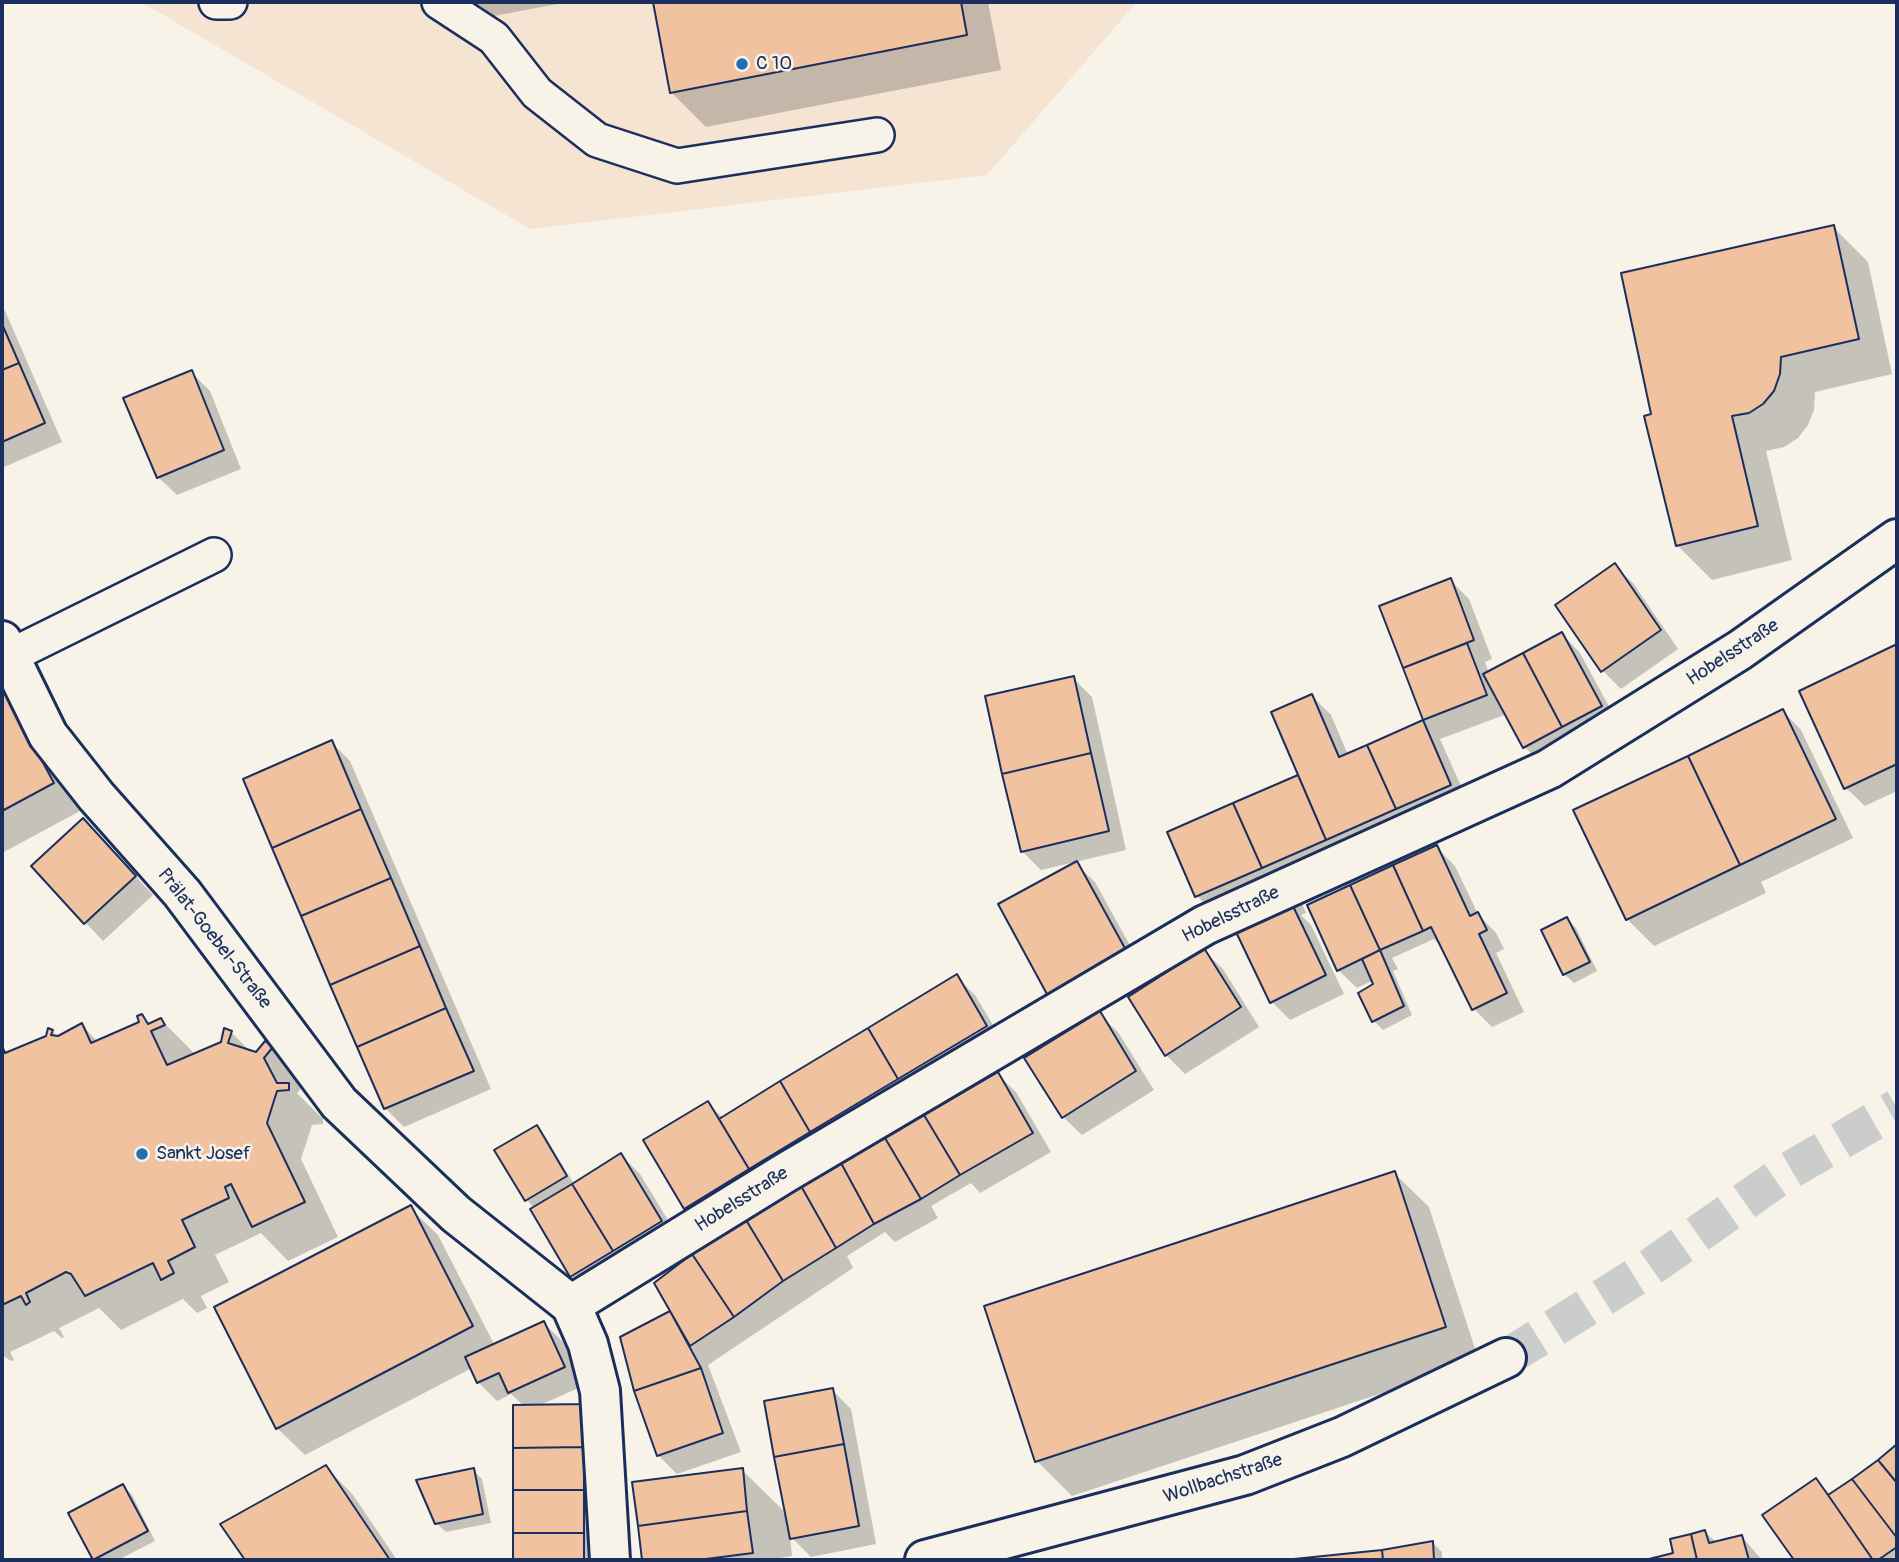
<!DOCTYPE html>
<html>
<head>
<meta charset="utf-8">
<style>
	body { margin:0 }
	#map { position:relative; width:1899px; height:1562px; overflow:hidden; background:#f7f3e8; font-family:Pangolin,sans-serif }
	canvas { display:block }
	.frame { position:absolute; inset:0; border:4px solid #1b2f5e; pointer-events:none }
</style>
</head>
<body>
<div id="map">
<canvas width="1899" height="1562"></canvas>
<div class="frame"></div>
</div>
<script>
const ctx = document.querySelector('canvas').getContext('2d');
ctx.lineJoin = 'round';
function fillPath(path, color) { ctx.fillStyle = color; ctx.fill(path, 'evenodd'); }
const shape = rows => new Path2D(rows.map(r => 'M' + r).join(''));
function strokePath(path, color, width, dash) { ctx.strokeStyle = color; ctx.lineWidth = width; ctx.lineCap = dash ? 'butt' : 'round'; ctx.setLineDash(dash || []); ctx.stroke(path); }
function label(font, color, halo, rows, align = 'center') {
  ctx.font = font + ' Pangolin,sans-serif'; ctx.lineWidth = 5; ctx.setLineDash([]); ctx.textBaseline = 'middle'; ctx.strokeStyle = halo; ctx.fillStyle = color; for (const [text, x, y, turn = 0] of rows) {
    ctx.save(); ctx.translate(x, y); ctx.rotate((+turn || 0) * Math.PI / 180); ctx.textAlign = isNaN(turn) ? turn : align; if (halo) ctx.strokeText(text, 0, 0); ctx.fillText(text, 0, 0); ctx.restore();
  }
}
fillPath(shape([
	[141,2,1137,2,987,175,530,229]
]), '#f5e4d2');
fillPath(shape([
	[466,2,568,2,483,18],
	[655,2,988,2,1001,70,706,127,672,93],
	[1833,227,1868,262,1892,374,1815,392,1814,410,1808,425,1798,438,1784,447,1766,451,1792,560,1712,580,1678,546,1654,415],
	[2,304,62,442,2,468],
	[191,372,210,391,241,469,177,495,158,477],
	[1614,565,1633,583,1678,649,1621,689,1603,671],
	[1450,580,1469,599,1492,659,1485,662,1489,673,1562,634,1580,653,1619,725,1543,766,1525,747,1507,714,1440,739,1469,804,1292,881,1306,913,1301,915,1311,925,1344,994,1290,1020,1272,1002,1242,941,1197,896,1236,803,1300,776,1312,696,1331,715,1348,755,1425,721,1381,607],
	[1897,646,1897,791,1865,806,1846,788,1801,692],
	[2,655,18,677,3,688,25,710,80,811,2,853],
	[1073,678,1092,697,1126,850,1041,870,1022,851],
	[1783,711,1801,730,1853,838,1761,882,1766,893,1654,946,1627,919],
	[332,743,350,761,491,1089,404,1127,385,1108],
	[101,839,153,895,103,941,85,922],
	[1436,847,1455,866,1478,914,1496,933,1504,949,1496,953,1524,1012,1492,1027,1474,1009,1444,949,1434,939,1392,958,1398,969,1393,971,1412,1015,1383,1030,1374,1021,1374,980,1357,988,1338,970],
	[1076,864,1095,882,1144,971,1000,905],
	[1567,919,1576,928,1597,971,1574,983,1564,974],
	[1204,951,1223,969,1259,1027,1185,1074,1166,1055],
	[956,977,975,995,1005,1045,704,1226,685,1207,708,1103,723,1118],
	[1099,1014,1118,1032,1154,1090,1082,1135,1063,1117],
	[142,1016,150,1025,161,1020,196,1055,222,1043,231,1032,251,1052,257,1054,266,1043,306,1083,297,1093,323,1119,323,1124,312,1125,301,1159,338,1237,288,1261,261,1233,215,1255,229,1282,201,1296,207,1308,197,1313,183,1299,121,1330,99,1308,59,1328,64,1337,62,1338,54,1331,10,1352,14,1360,11,1361,2,1355,2,1048,8,1054,47,1037,52,1031,59,1038,82,1025,98,1042,141,1023],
	[997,1074,1016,1092,1051,1152,980,1193,971,1183,931,1206,938,1218,895,1242,885,1232,847,1256,853,1268,708,1365,741,1452,677,1474,658,1455,622,1338,672,1312],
	[536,1127,545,1136,574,1184,621,1155,640,1174,680,1240,591,1295,572,1276,532,1209,534,1208,526,1199],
	[1394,1173,1429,1207,1479,1361,1072,1496,1037,1461,987,1307],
	[410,1208,438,1235,495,1346,544,1323,563,1342,583,1386,538,1406,583,1406,602,1560,515,1560,524,1406,511,1394,497,1401,478,1382,472,1368,305,1455,277,1428],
	[832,1390,851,1409,876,1544,811,1557,790,1536,792,1556,769,1560,644,1560,640,1526,742,1470,788,1515],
	[1897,1446,1897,1560,1796,1560,1765,1516,1816,1481,1831,1495],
	[326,1467,353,1495,397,1560,247,1560,222,1524],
	[473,1470,482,1479,491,1523,446,1532,436,1523],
	[123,1486,132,1495,155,1541,118,1560,96,1560],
	[1705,1532,1717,1543,1742,1537,1762,1560,1650,1560,1675,1554],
	[1433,1543,1442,1552,1442,1560,1301,1560]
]), '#0003');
const building = shape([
	[653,2,961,2,967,35,670,93,653,2],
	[1834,225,1859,339,1781,357,1780,374,1774,391,1763,404,1749,413,1732,416,1758,526,1676,546,1644,416,1651,414,1621,273,1834,225],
	[2,324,19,363,2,370,2,324],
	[19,363,45,423,2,442,2,370,19,363],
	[192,370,224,450,157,478,123,398,192,370],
	[1615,563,1661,630,1601,672,1555,605,1615,563],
	[1451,578,1474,640,1403,668,1379,606,1451,578],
	[1562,632,1602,706,1562,727,1523,653,1562,632],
	[1467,643,1487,695,1423,720,1403,668,1467,643],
	[1897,644,1897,764,1844,789,1799,691,1897,644],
	[1523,653,1562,727,1523,748,1483,674,1523,653],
	[1074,676,1091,753,1002,774,985,696,1074,676],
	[2,687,54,783,2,811,2,687],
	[1312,694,1339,757,1367,745,1396,809,1326,840,1271,712,1312,694],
	[1783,709,1836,819,1740,865,1688,756,1783,709],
	[1423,720,1451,785,1396,809,1367,745,1423,720],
	[332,740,361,809,272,848,243,779,332,740],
	[1091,753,1109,831,1021,852,1002,774,1091,753],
	[1688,756,1740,865,1626,920,1573,810,1688,756],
	[1298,775,1326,840,1262,868,1233,803,1298,775],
	[1233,803,1262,868,1195,897,1167,832,1233,803],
	[361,809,391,878,301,916,272,848,361,809],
	[83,818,136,876,84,924,31,866,83,818],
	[1437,845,1470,916,1478,912,1487,930,1479,934,1507,993,1472,1010,1431,927,1423,931,1393,865,1437,845],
	[1077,861,1127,952,1048,996,998,904,1077,861],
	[1393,865,1423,931,1380,950,1350,885,1393,865],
	[391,878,420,946,330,985,301,916,391,878],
	[1350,885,1380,950,1337,971,1307,905,1350,885],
	[1292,904,1326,975,1270,1003,1236,932,1292,904],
	[1567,917,1590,962,1563,975,1541,930,1567,917],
	[420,946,446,1008,357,1047,330,985,420,946],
	[1204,948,1241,1007,1165,1056,1128,997,1204,948],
	[1380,950,1404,1006,1372,1022,1358,993,1373,984,1362,959,1380,950],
	[957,974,987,1026,898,1079,868,1028,957,974],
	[446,1008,474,1071,384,1109,357,1047,446,1008],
	[1100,1011,1136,1071,1062,1118,1024,1058,1100,1011],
	[142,1014,148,1024,161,1018,165,1025,151,1031,167,1065,221,1042,224,1028,232,1031,228,1043,256,1052,265,1041,273,1047,264,1058,277,1083,289,1083,289,1090,277,1091,267,1123,305,1202,252,1227,231,1184,225,1187,229,1198,182,1220,195,1247,168,1261,174,1273,161,1280,153,1263,85,1296,71,1274,66,1272,26,1293,30,1302,26,1305,21,1296,2,1305,2,1046,5,1053,46,1036,48,1028,53,1030,51,1035,58,1036,82,1023,91,1043,139,1022,137,1016,142,1014],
	[868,1028,898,1079,810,1132,780,1081,868,1028],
	[998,1072,1033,1133,960,1175,924,1115,998,1072],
	[780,1081,810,1132,749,1169,719,1119,780,1081],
	[708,1101,749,1169,684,1209,643,1140,708,1101],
	[924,1115,960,1175,921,1199,885,1138,924,1115],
	[537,1125,567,1176,525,1201,494,1150,537,1125],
	[885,1138,921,1199,874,1224,841,1163,885,1138],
	[621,1153,662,1221,613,1251,572,1184,621,1153],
	[841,1163,874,1224,836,1248,801,1186,841,1163],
	[1395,1171,1446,1327,1035,1462,984,1306,1395,1171],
	[572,1184,613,1251,570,1277,530,1209,572,1184],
	[801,1186,836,1248,783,1281,746,1220,801,1186],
	[411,1205,473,1326,276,1429,214,1307,411,1205],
	[746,1220,783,1281,734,1317,692,1254,746,1220],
	[692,1254,734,1317,690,1346,654,1283,692,1254],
	[670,1311,701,1368,634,1391,620,1337,670,1311],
	[544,1321,565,1367,508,1393,499,1373,477,1383,465,1357,544,1321],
	[701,1368,723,1433,657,1456,634,1391,701,1368],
	[833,1388,844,1444,774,1457,764,1401,833,1388],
	[583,1404,584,1447,513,1448,513,1405,583,1404],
	[844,1444,859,1526,790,1539,774,1457,844,1444],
	[1897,1444,1897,1483,1878,1460,1897,1444],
	[584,1447,584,1490,513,1490,513,1448,584,1447],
	[1878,1460,1897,1483,1897,1538,1852,1479,1878,1460],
	[326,1465,390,1560,245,1560,220,1524,326,1465],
	[474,1468,483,1514,435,1524,416,1480,474,1468],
	[743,1468,747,1511,638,1526,632,1482,743,1468],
	[1816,1478,1828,1495,1873,1560,1794,1560,1762,1515,1816,1478],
	[1852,1479,1897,1538,1897,1547,1878,1560,1873,1560,1828,1495,1852,1479],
	[123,1484,148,1531,93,1560,68,1513,123,1484],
	[513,1490,584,1490,584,1533,513,1533,513,1490],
	[747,1511,753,1553,698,1560,642,1560,638,1526,747,1511],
	[1705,1530,1709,1543,1742,1535,1749,1560,1697,1560,1691,1534,1705,1530],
	[513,1533,584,1533,584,1560,513,1560,513,1533],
	[1691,1534,1697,1560,1645,1560,1673,1553,1670,1539,1691,1534],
	[1433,1541,1434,1560,1383,1560,1382,1550,1433,1541],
	[1382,1550,1383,1560,1284,1560,1382,1550]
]);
fillPath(building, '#f0c29f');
strokePath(building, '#1b2f5e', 2);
strokePath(shape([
	[1506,1358,1645,1271,1785,1173,1897,1108]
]), '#cbcccc', 38, [38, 19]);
const lane = shape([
	[216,2,230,2],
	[439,2,494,38,537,93,597,140,677,166,877,135],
	[10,656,214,555]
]);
const street = shape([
	[2,641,48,735,96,796,182,893,339,1103,456,1214,571,1305,588,1344,600,1391,610,1560],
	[571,1305,785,1173,1205,925,1549,769,1740,650,1897,539]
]);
const secondary = shape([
	[925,1560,1245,1475,1342,1437,1506,1358]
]);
strokePath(lane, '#1b2f5e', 38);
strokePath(street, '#1b2f5e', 44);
strokePath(secondary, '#1b2f5e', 44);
strokePath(lane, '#f7f3e8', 33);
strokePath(street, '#f7f3e8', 38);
strokePath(secondary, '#f7f3e8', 38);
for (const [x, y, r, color] of [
	[742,64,7,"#1f6fb2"],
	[142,1154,7,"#1f6fb2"]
]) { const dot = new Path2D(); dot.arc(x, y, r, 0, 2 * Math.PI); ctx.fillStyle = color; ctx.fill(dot); strokePath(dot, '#f7f3e8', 2.5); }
label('19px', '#1b2f5e', '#f7f3e8', [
	["C 10",756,64],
	["Sankt Josef",156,1154]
], 'left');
label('19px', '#1b2f5e', '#f7f3e8', [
	["Hobelsstraße",1733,653,-33],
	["Hobelsstraße",1231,915,-26],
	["Prälat-Goebel-Straße",214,939,52],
	["Hobelsstraße",742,1200,-32],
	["Wollbachstraße",1223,1479,-18]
]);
</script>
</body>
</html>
